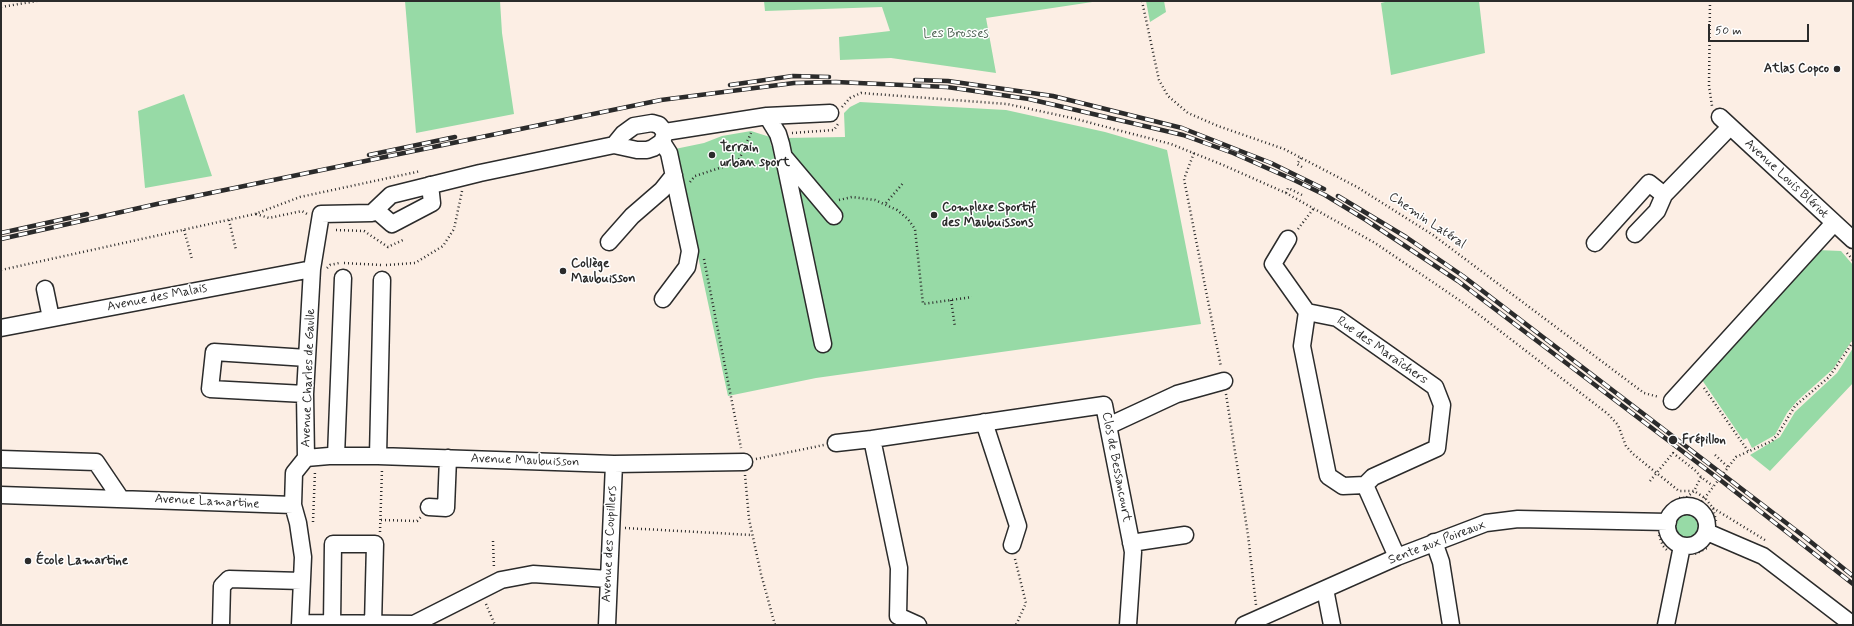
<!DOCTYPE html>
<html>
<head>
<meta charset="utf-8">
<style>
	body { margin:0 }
	#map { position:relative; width:1854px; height:626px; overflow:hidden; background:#fceee4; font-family:Mynerve,sans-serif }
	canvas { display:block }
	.frame { position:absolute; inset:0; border:2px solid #2b2b2b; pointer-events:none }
	.scale { position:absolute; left:1708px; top:24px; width:101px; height:18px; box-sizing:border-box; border:2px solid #2b2b2b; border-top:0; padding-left:5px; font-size:12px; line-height:14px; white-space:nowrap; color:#2b2b2b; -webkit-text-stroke:3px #fff; paint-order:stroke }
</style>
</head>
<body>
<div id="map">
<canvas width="1854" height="626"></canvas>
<div class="frame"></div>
<div class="scale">50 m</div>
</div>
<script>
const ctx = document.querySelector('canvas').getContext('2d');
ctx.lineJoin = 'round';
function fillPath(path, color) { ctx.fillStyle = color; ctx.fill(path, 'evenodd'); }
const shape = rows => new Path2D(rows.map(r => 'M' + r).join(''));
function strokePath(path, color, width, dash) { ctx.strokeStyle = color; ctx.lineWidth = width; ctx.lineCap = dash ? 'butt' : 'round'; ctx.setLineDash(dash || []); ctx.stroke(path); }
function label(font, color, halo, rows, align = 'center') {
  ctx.font = font + ' Mynerve,sans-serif'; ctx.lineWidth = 3; ctx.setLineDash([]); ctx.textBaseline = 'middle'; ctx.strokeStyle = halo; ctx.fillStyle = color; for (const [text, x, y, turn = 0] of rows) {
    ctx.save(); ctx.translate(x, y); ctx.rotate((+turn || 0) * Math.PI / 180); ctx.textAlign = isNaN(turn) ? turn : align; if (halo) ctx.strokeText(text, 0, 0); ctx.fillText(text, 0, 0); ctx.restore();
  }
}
fillPath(shape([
	[405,1,500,1,502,33,514,114,416,133],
	[764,1,1099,1,986,18,996,73,891,58,840,60,839,37,890,31,882,7,765,11],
	[1146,1,1164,1,1166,12,1150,22],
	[1389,1,1479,1,1485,53,1391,75,1381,3],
	[184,94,212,176,145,188,138,111],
	[860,102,1006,110,1105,132,1167,150,1201,324,816,378,728,396,675,149,704,143,722,136,751,131,770,137,771,146,781,144,784,138,845,137,844,113,850,107],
	[1817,250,1841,251,1853,265,1853,339,1833,369,1797,401,1787,413,1775,435,1752,448,1747,438,1743,440,1700,377],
	[1853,348,1853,383,1770,471,1750,455,1780,437,1795,412,1837,373],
	'1674 526a13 13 0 1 1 26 0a13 13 0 1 1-26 0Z'
]), '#97daa6');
const minor = shape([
	[767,116,778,134,781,144,823,344],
	[1720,117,1853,240],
	[662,142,669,153,690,251,687,267,663,299],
	[614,145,637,150,647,150,653,148,662,142,665,133],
	[785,158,834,216],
	[376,210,392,224,432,203,430,185],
	[1635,234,1657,211,1664,195,1730,127],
	[1288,239,1273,264,1307,312],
	[609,242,632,216,662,190,674,175],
	[1595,243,1649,183,1664,195],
	[45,289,51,318],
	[1307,312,1337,318,1435,387,1442,405,1437,448,1373,477,1365,485,1343,486,1328,476,1302,346,1307,312],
	[1,328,312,269],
	[305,394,210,389,214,352,307,358],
	[1672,401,1834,223],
	[984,422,1018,526,1012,545],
	[1108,426,1177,394,1224,381],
	[836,443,872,439],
	[336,456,343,278],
	[378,456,382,280],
	[306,458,329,456,378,456,614,464,744,462],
	[1,459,96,462,121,499],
	[1365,485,1397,557],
	[1,495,293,505],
	'1667 526a20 20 0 1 1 40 0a20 20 0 1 1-40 0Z',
	[429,507,446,508,448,458],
	[1707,532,1763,556,1853,625],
	[1434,542,1441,562,1451,625],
	[1131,543,1185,535],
	[1325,589,1332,625],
	[300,623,414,624,501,580,533,574,608,579],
	[221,625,222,586,229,579,302,581],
	[300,625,303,557,298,523,293,505,294,473,306,458,305,394,312,269,321,214,372,213,391,195,480,173,614,145,623,134,634,126,652,123,659,125,665,132,767,116,830,113],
	[332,625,333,544,375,544,373,625],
	[607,625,614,464],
	[918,625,898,616,899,568,872,439,1104,405,1133,552,1128,625],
	[1244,625,1397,557,1486,523,1518,519,1668,522],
	[1666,625,1682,546]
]);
strokePath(minor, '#2b2b2b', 19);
strokePath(shape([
	[1142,1,1159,80,1168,96,1188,113,1218,126,1284,149,1357,187,1433,235,1644,393,1659,397],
	[1710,1,1709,86,1712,106],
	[1,7,37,1],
	[842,107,850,98,861,93,1007,104,1072,118,1171,144,1223,165,1286,193,1375,243,1465,304,1608,414,1618,425,1626,446,1633,454,1679,491,1694,491,1705,498,1713,508,1716,521],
	[792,133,834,130,838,124],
	[1194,153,1184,179,1221,367],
	[1301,158,1297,164,1302,167],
	[690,182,695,176,738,162,751,133],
	[1286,193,1288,188,1302,195],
	[839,200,852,197,875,200,897,210,908,219,915,229,923,304,972,297],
	[886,203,904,182],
	[256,214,269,218,302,211,307,214],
	[229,220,236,250],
	[1298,229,1314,208],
	[184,230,192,259],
	[336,230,364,231,388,247,405,239],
	[1847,253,1853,260],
	[704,259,741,448],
	[344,263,381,265],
	[386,265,415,263,443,246,454,229,462,191],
	[327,268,330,265,339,263],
	[1,270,255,214,300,197,421,171],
	[951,300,955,327],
	[1704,388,1748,451],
	[1226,394,1248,535,1256,605],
	[1715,455,1728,467],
	[756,459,824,445],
	[745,475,749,519,761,574,775,625],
	[1650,481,1673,453,1696,471,1701,477,1713,486],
	[1679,498,1686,498,1694,491,1701,477],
	[1697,508,1736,457,1772,441,1778,434,1795,406,1829,377,1853,342],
	[1713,508,1765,540],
	[381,520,417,521,421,517],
	[313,522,315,471],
	[625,528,752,535],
	[380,532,382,469],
	[1659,535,1663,546,1667,550],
	[493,541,494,569],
	[1695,554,1707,548],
	[1015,559,1026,603,1016,625],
	[486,604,495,625]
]), '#2b2b2b', 2.5, [1, 3]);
strokePath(minor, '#fff', 16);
const rail = shape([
	[915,80,948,81,1053,96,1182,128,1271,163,1324,189],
	[730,85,793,76,829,77],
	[369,155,455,137],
	[1338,196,1406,237,1463,276,1806,538,1853,576],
	[1,233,87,214],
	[1,239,157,204,661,100,794,83,836,82,947,87,1029,99,1183,135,1205,143,1233,153,1294,180,1325,195,1366,220,1458,281,1719,479,1853,584]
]);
strokePath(rail, '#2b2b2b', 4.5);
strokePath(rail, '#fff', 3, [9]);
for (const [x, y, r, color] of [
	[1837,69,4,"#2b2b2b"],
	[712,155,4,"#2b2b2b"],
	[934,215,4,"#2b2b2b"],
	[563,271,4,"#2b2b2b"],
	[1673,440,5,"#2b2b2b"],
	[28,561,4,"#2b2b2b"]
]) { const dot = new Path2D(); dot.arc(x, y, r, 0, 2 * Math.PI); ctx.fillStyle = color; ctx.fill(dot); strokePath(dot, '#fff', 1.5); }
label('13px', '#4b6050', '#fff', [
	["Les Brosses",956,34]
]);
label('bold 13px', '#2b2b2b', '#fff', [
	["Atlas Copco",1829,69,"right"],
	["Terrain",720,148],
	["urban sport",720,163],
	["Complexe Sportif",942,208],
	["des Maubuissons",942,223],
	["Collège",571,264],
	["Maubuisson",571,279],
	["Frépillon",1682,440],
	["École Lamartine",36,561]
], 'left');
label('13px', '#2b2b2b', '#fff', [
	["Avenue Louis Blériot",1786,179,43],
	["Chemin Latéral",1427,221,34],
	["Avenue des Malais",157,298,-11],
	["Rue des Maraîchers",1382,351,35],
	["Avenue Charles de Gaulle",309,378,-88],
	["Avenue Maubuisson",525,461,2],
	["Clos de Bessancourt",1116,467,79],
	["Avenue Lamartine",207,502,3],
	["Sente aux Poireaux",1437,543,-21],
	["Avenue des Coupillers",610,544,-87]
]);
</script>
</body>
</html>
